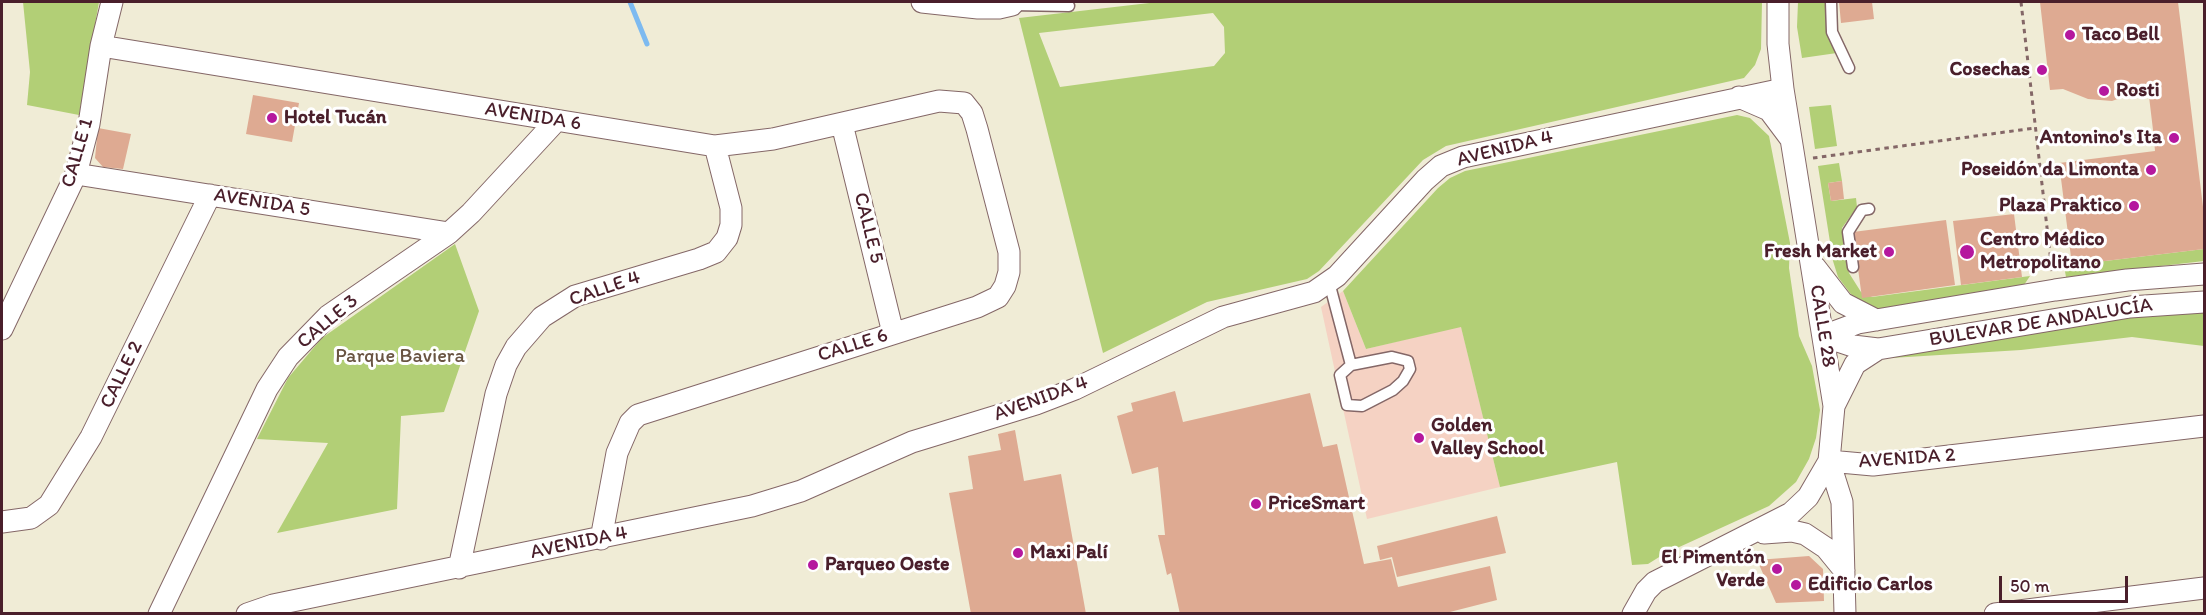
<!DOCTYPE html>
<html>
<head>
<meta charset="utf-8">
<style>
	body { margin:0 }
	#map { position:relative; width:2206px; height:615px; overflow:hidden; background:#f0ecd6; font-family:Itim,sans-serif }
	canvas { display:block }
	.frame { position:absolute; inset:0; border:3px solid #4a1f2b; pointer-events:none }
	.scale { position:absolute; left:1999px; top:576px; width:129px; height:27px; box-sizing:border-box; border:3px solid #4a1f2b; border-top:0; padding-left:8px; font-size:18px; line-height:21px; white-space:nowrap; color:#4a1f2b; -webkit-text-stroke:4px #fff; paint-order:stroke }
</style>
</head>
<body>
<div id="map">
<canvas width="2206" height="615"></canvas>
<div class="frame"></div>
<div class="scale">50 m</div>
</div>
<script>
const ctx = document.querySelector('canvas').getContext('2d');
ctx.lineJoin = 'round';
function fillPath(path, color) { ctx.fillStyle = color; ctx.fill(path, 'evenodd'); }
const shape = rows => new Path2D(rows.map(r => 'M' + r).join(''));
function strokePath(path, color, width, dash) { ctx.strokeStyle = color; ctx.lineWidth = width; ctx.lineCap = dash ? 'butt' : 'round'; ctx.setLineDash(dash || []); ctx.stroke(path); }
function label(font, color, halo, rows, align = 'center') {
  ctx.font = font + ' Itim,sans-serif'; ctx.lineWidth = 6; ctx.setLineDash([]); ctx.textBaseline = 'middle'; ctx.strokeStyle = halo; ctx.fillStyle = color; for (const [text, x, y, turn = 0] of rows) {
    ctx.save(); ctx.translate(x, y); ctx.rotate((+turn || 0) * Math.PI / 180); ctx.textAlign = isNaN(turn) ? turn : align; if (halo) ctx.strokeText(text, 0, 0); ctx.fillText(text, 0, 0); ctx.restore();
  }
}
fillPath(shape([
	[1343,291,1366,349,1461,326,1500,487,1367,519,1321,307]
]), '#f5d2c3');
fillPath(shape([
	[23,2,99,2,79,115,27,105,30,72],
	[1158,2,1762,2,1761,49,1755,65,1744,78,1446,146,1423,160,1319,271,1307,279,1207,302,1103,353,1019,18],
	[1213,13,1224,27,1225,53,1214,66,1060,87,1039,33],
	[1798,2,1826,2,1837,53,1802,58,1797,27],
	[1831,105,1837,146,1815,149,1809,107],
	[1737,115,1750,118,1769,136,1790,243,1789,268,1799,336,1812,366,1820,410,1816,438,1809,459,1796,482,1769,506,1664,554,1648,564,1632,565,1617,462,1500,487,1461,327,1366,349,1343,291,1438,188,1450,178,1465,171],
	[1839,163,1842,181,1828,183,1831,201,1856,198,1857,207,1842,228,1849,273,1861,292,1872,297,2030,276,2024,285,1890,310,1872,308,1853,297,1838,277,1833,261,1818,166],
	[455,244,479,311,444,412,401,416,397,509,277,533,328,443,257,439,288,378,322,338],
	[2204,249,2204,261,2066,277,2064,266],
	[2204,307,2204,346,2132,337,2021,350,1891,358,2141,311]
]), '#b2cf76');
strokePath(shape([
	[630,2,647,44]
]), '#7dbaf0', 5);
fillPath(shape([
	[1839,2,1872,2,1874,19,1841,23],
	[2040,2,2178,2,2204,215,2204,249,2072,265,2059,163,2155,151,2153,130,2148,88,2112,101,2088,99,2063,89,2050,90],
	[253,95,299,103,292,142,246,134],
	[98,128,131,134,123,169,103,167,95,158],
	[1842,181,1844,199,1831,201,1828,183],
	[2014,214,2022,277,1961,285,1953,221],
	[1946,220,1955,285,1862,298,1853,232],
	[1175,391,1183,422,1310,393,1323,447,1337,444,1364,564,1391,559,1398,587,1490,566,1497,600,1442,614,1180,614,1171,573,1167,575,1158,535,1165,535,1158,467,1132,474,1117,416,1133,411,1131,403],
	[1015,430,1024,481,1061,474,1086,614,971,614,949,493,973,489,968,456,1001,450,998,434],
	[1497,516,1506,553,1397,577,1392,557,1380,560,1377,546],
	[1809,556,1823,569,1824,601,1776,603,1757,560]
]), '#deaa92');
const lane = shape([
	[1831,2,1832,32,1849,68],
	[1012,5,1069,6],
	[1853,267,1848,232,1862,210,1869,209],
	[1329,282,1351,365],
	[1392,357,1408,361,1410,369,1403,381,1393,390,1362,406,1347,405,1340,375,1351,365,1392,357]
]);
const street = shape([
	[922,2,978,8,999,8,1012,5,1014,2],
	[1778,2,1778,44,1783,89,1834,406,1829,461,1842,502,1845,614],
	[101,46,715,146,773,139,939,101,964,103,972,113,977,129,1009,252,1009,272,1005,286,998,297,977,307,638,415,630,423,617,453,601,539],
	[1739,97,1769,110,1790,138],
	[842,124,893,333],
	[76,174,449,233],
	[1815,267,1843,303,1876,320],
	[2,329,76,174,89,124,101,46,112,2],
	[1823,336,1858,323,2055,290,2127,280,2204,274],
	[1823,336,1853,346,1878,349,2130,307,2204,302],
	[1834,406,1855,364,1878,349],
	[1829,461,1873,465,2204,426],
	[2,522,31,518,49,505,91,437,210,195],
	[1764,533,1792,531,1805,534,1826,548,1844,570],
	[459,568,496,394,506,365,516,347,542,317,575,296,699,259,716,252,727,238,731,225,731,208,715,146],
	[159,614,267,389,288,357,328,316,449,233,471,213,556,121],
	[247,614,273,605,752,506,801,491,912,442,1036,404,1075,389,1223,317,1314,292,1337,276,1425,180,1441,166,1463,157,1783,89],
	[1633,614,1646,591,1655,582,1791,513,1808,497,1829,461],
	[1995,614,2204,588]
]);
strokePath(lane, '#846767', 13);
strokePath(street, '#846767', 23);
strokePath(shape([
	[2021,2,2052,271],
	[1813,158,2035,128]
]), '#846767', 3, [4.5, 4.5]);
strokePath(lane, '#fff', 10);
strokePath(street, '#fff', 21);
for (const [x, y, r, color] of [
	[2070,35,6,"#b5179e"],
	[2042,70,6,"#b5179e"],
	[2104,91,6,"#b5179e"],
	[272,118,6,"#b5179e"],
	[2174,138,6,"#b5179e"],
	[2151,170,6,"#b5179e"],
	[2134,206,6,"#b5179e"],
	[1889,252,6,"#b5179e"],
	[1967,252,8,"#b5179e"],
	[1419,438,6,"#b5179e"],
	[1256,504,6,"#b5179e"],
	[1018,553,6,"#b5179e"],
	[813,565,6,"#b5179e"],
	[1777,569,6,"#b5179e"],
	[1796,585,6,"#b5179e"]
]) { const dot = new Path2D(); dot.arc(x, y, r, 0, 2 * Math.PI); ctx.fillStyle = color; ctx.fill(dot); strokePath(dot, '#fff', 2); }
label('bold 20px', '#4a1f2b', '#fff', [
	["Taco Bell",2082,35],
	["Cosechas",2030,70,"right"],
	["Rosti",2116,91],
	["Hotel Tucán",284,118],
	["Antonino's Ita",2162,138,"right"],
	["Poseidón da Limonta",2139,170,"right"],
	["Plaza Praktico",2122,206,"right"],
	["Centro Médico",1980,240],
	["Metropolitano",1980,263],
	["Fresh Market",1877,252,"right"],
	["Golden",1431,426],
	["Valley School",1431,449],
	["PriceSmart",1268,504],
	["Maxi Palí",1030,553],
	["El Pimentón",1765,558,"right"],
	["Verde",1765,581,"right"],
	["Parqueo Oeste",825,565],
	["Edificio Carlos",1808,585]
], 'left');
label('20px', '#4a1f2b', '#fff', [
	["AVENIDA 6",533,117,9],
	["AVENIDA 4",1505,149,-14],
	["CALLE 1",78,153,-74],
	["AVENIDA 5",262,203,9],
	["CALLE 5",868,228,76],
	["CALLE 4",605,289,-19],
	["CALLE 3",328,322,-40],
	["BULEVAR DE ANDALUCÍA",2041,323,-9],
	["CALLE 28",1822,326,81],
	["CALLE 6",853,346,-17],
	["CALLE 2",122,375,-64],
	["AVENIDA 4",1041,399,-20],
	["AVENIDA 2",1907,459,-4],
	["AVENIDA 4",579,543,-12]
]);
label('20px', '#695442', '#fff', [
	["Parque Baviera",400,357]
]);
</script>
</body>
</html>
